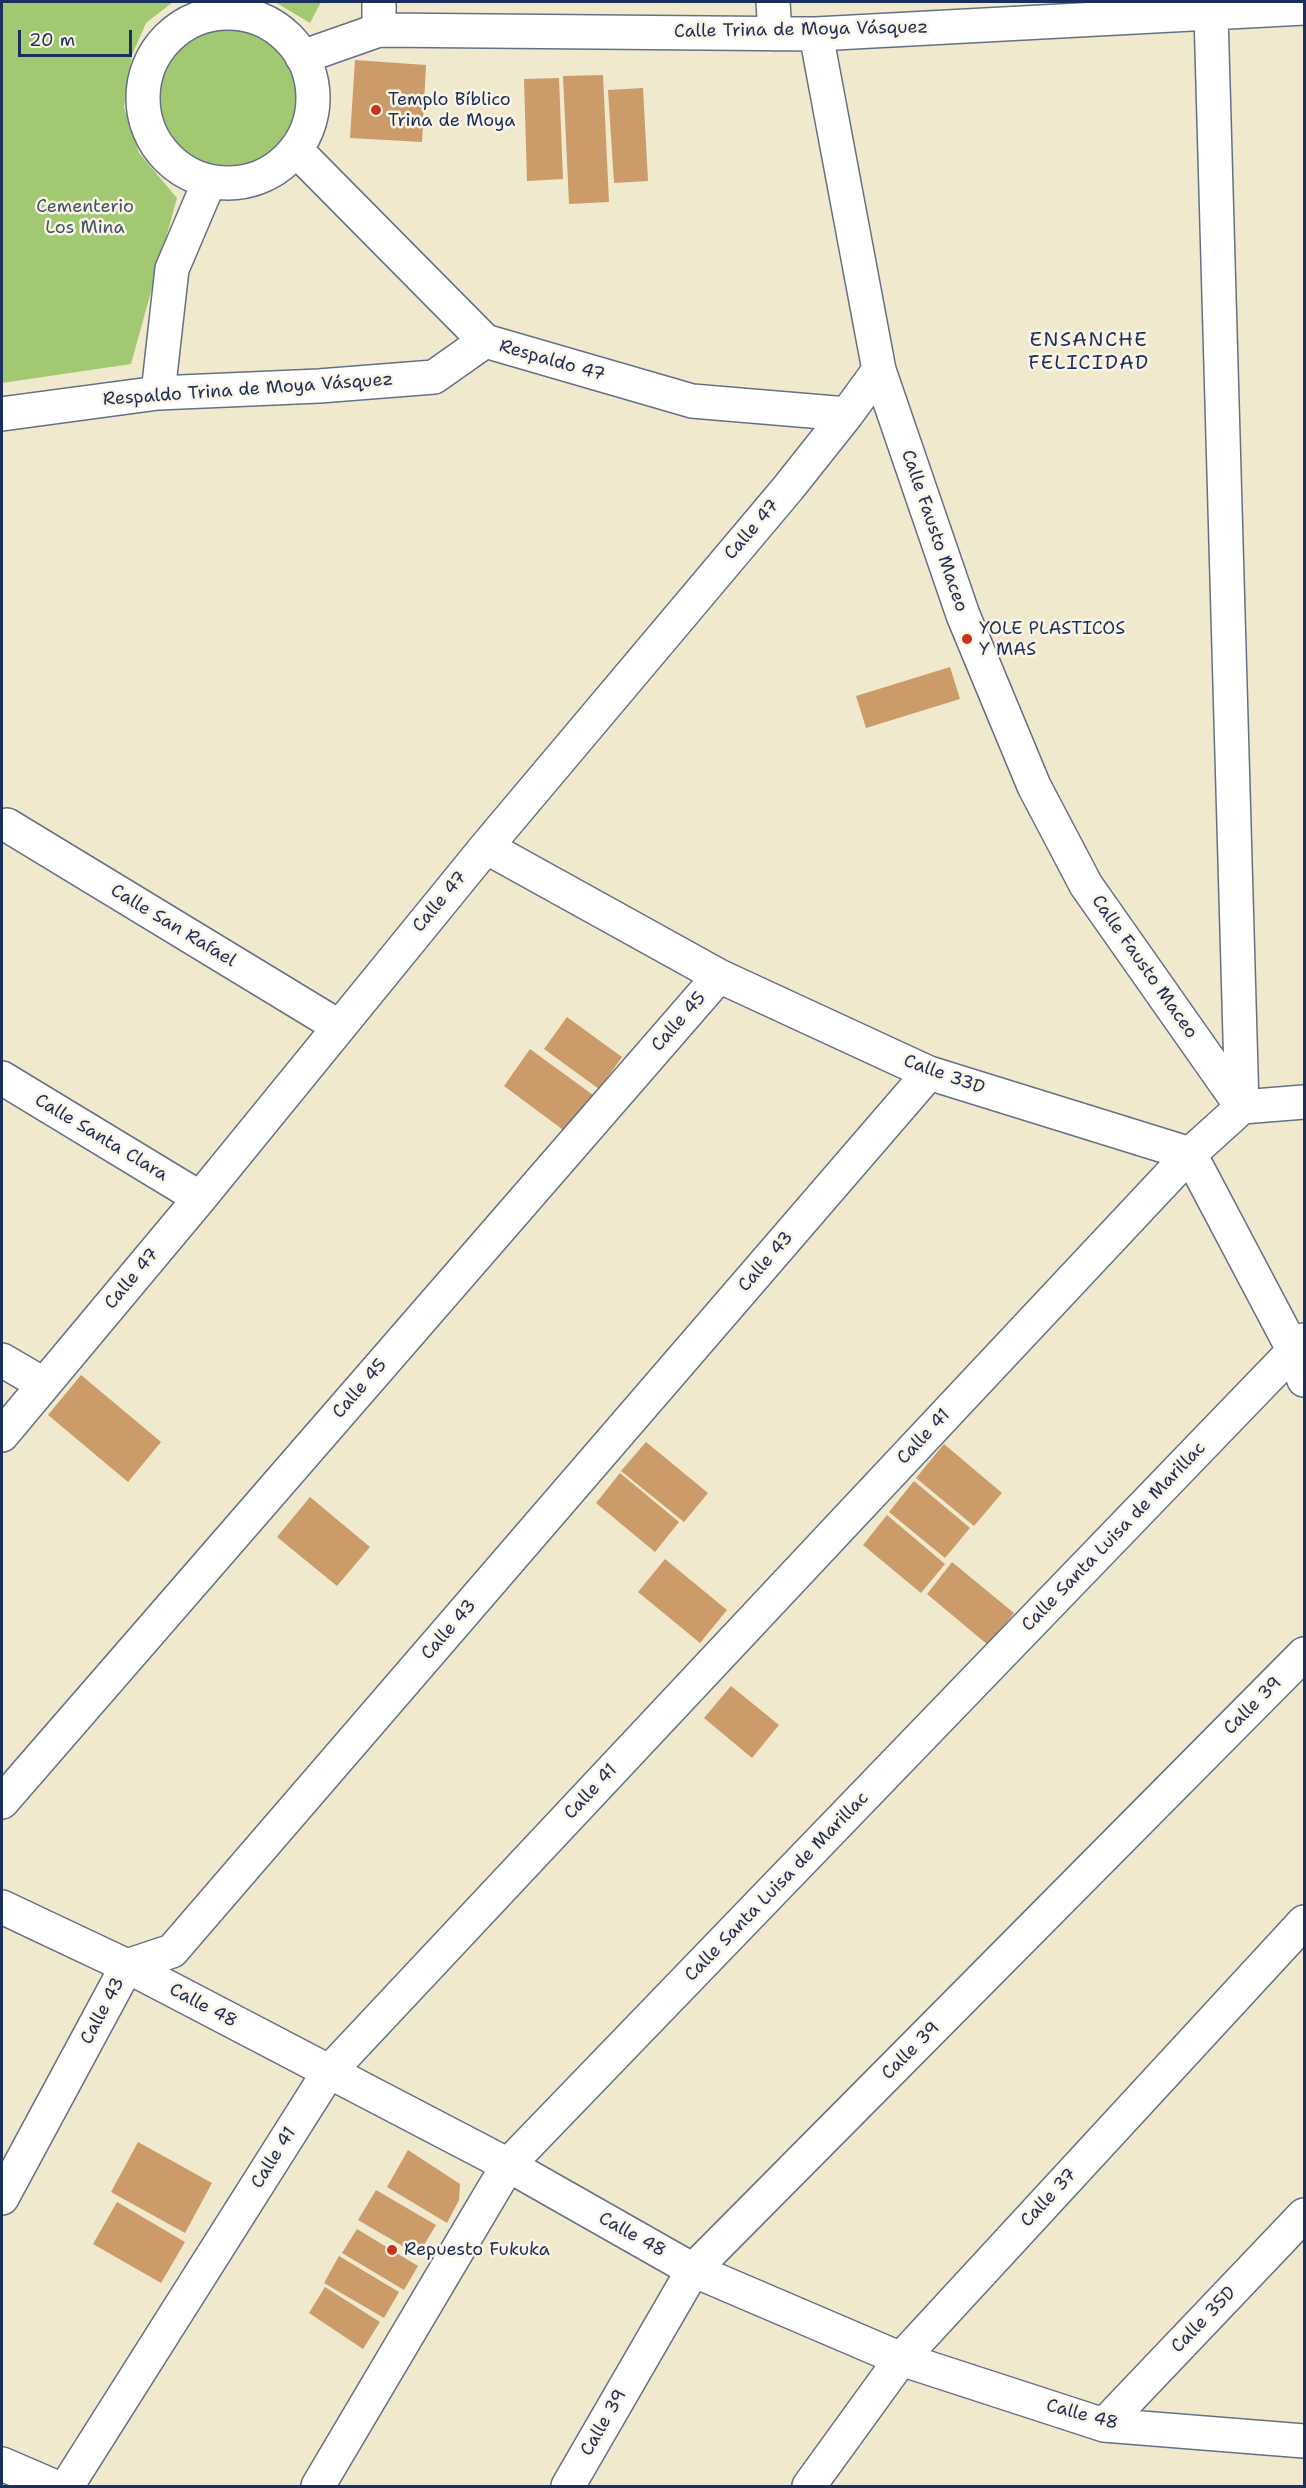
<!DOCTYPE html>
<html>
<head>
<meta charset="utf-8">
<style>
	body { margin:0 }
	#map { position:relative; width:1306px; height:2488px; overflow:hidden; background:#f1e9cd; font-family:"Shantell Sans",sans-serif }
	canvas { display:block }
	.frame { position:absolute; inset:0; border:3px solid #1b2f5e; pointer-events:none }
	.scale { position:absolute; left:18px; top:30px; width:114px; height:27px; box-sizing:border-box; border:3px solid #1b2f5e; border-top:0; padding-left:8px; font-size:18px; line-height:21px; white-space:nowrap; color:#1b2f5e; -webkit-text-stroke:4px #fcf5e5; paint-order:stroke }
</style>
</head>
<body>
<div id="map">
<canvas width="1306" height="2488"></canvas>
<div class="frame"></div>
<div class="scale">20 m</div>
</div>
<script>
const ctx = document.querySelector('canvas').getContext('2d');
ctx.lineJoin = 'round';
function fillPath(path, color) { ctx.fillStyle = color; ctx.fill(path, 'evenodd'); }
const shape = rows => new Path2D(rows.map(r => 'M' + r).join(''));
function strokePath(path, color, width, dash) { ctx.strokeStyle = color; ctx.lineWidth = width; ctx.lineCap = dash ? 'butt' : 'round'; ctx.setLineDash(dash || []); ctx.stroke(path); }
function label(font, color, halo, rows, align = 'center') {
  ctx.font = font + ' "Shantell Sans",sans-serif'; ctx.lineWidth = 5; ctx.setLineDash([]); ctx.textBaseline = 'middle'; ctx.strokeStyle = halo; ctx.fillStyle = color; for (const [text, x, y, turn = 0] of rows) {
    ctx.save(); ctx.translate(x, y); ctx.rotate((+turn || 0) * Math.PI / 180); ctx.textAlign = isNaN(turn) ? turn : align; if (halo) ctx.strokeText(text, 0, 0); ctx.fillText(text, 0, 0); ctx.restore();
  }
}
fillPath(shape([
	[2,2,173,2,146,23,132,55,124,107,139,153,177,198,131,364,2,383],
	[275,2,321,2,310,23],
	'154 99a73 73 0 1 1 146 0a73 73 0 1 1-146 0Z'
]), '#a2c872');
fillPath(shape([
	[355,60,426,65,422,142,350,138],
	[603,75,609,202,569,204,563,76],
	[559,78,563,179,527,181,524,79],
	[643,88,648,181,614,183,608,90],
	[950,667,960,699,866,728,856,696],
	[567,1017,622,1057,599,1089,544,1049],
	[530,1049,593,1095,566,1132,504,1086],
	[81,1375,161,1442,128,1482,48,1415],
	[646,1442,708,1493,684,1522,621,1471],
	[944,1444,1002,1493,974,1526,916,1478],
	[620,1473,679,1522,655,1552,596,1503],
	[914,1481,970,1528,945,1558,889,1512],
	[310,1497,370,1547,337,1586,277,1537],
	[887,1515,945,1564,921,1593,863,1545],
	[665,1559,727,1610,700,1643,638,1592],
	[952,1562,1014,1613,988,1645,927,1594],
	[731,1686,779,1725,752,1758,704,1718],
	[138,2142,212,2183,185,2233,111,2192],
	[408,2150,460,2184,459,2200,447,2223,387,2187],
	[376,2190,436,2225,418,2255,358,2220],
	[117,2202,185,2242,161,2283,93,2244],
	[357,2229,418,2266,404,2290,342,2253],
	[339,2256,399,2292,384,2318,324,2283],
	[325,2287,380,2322,363,2349,309,2313]
]), '#cb9b69');
const minor = shape([
	[379,2,379,30],
	[773,2,775,34],
	'143 98a85 85 0 1 1 170 0a85 85 0 1 1-170 0Z',
	[816,34,879,370,963,615,1034,786,1086,885,1242,1107,1304,1102],
	[302,57,379,30,816,34,1304,8],
	[296,150,485,341,692,401,847,414],
	[158,393,172,269,209,182],
	[2,414,158,393,319,386,434,377,485,341],
	[7,825,338,1026],
	[486,847,719,976,929,1073,1190,1154,1294,1351,1304,1380],
	[2,1078,200,1198],
	[2,1360,43,1384],
	[2,1435,200,1198,486,847,789,487,847,414,879,370],
	[2,1802,719,976],
	[2,1907,127,1966,508,2165,693,2270,901,2359,1104,2425,1304,2441],
	[2,2198,127,1966,172,1951,929,1073],
	[1104,2425,1304,2215],
	[2,2464,53,2486],
	[67,2486,328,2073,1190,1154,1242,1107,1211,14],
	[318,2486,508,2165,1304,1340],
	[568,2486,693,2270,1304,1654],
	[809,2486,901,2359,1304,1922]
]);
strokePath(minor, '#667085', 36);
strokePath(minor, '#fff', 33);
for (const [x, y, r, color] of [
	[376,110,6,"#c8321e"],
	[967,639,6,"#c8321e"],
	[392,2250,6,"#c8321e"]
]) { const dot = new Path2D(); dot.arc(x, y, r, 0, 2 * Math.PI); ctx.fillStyle = color; ctx.fill(dot); strokePath(dot, '#fcf5e5', 2); }
label('18px', '#1b2f5e', '#fcf5e5', [
	["Calle Trina de Moya Vásquez",801,30,-1],
	["Respaldo 47",552,361,16],
	["Respaldo Trina de Moya Vásquez",248,390,-4],
	["Calle 47",752,530,-49],
	["Calle Fausto Maceo",934,531,71],
	["Calle 47",440,902,-50],
	["Calle San Rafael",173,926,31],
	["Calle Fausto Maceo",1144,967,55],
	["Calle 45",679,1022,-49],
	["Calle 33D",944,1075,20],
	["Calle Santa Clara",101,1138,31],
	["Calle 43",766,1262,-49],
	["Calle 47",132,1279,-50],
	["Calle 45",360,1389,-49],
	["Calle 41",924,1437,-47],
	["Calle Santa Luisa de Marillac",1114,1537,-46],
	["Calle 43",449,1630,-49],
	["Calle 39",1253,1706,-45],
	["Calle 41",591,1792,-47],
	["Calle Santa Luisa de Marillac",777,1887,-46],
	["Calle 48",203,2006,28],
	["Calle 43",103,2011,-62],
	["Calle 39",911,2051,-45],
	["Calle 41",274,2158,-58],
	["Calle 37",1049,2198,-47],
	["Calle 48",632,2235,29],
	["Calle 35D",1204,2320,-46],
	["Calle 48",1082,2415,15],
	["Calle 39",604,2423,-60]
]);
label('18px', '#1b2f5e', '#fcf5e5', [
	["Templo Bíblico",388,100],
	["Trina de Moya",388,121],
	["YOLE PLASTICOS",979,629],
	["Y MAS",979,650],
	["Repuesto Fukuka",404,2250]
], 'left');
label('18px', '#3d5563', '#fcf5e5', [
	["Cementerio",85,207],
	["Los Mina",85,228]
]);
ctx.letterSpacing = '1.5px';
label('20px', '#1b2f5e', '#fcf5e5', [
	["ENSANCHE",1089,341],
	["FELICIDAD",1089,364]
]);
ctx.letterSpacing = '0px';
</script>
</body>
</html>
